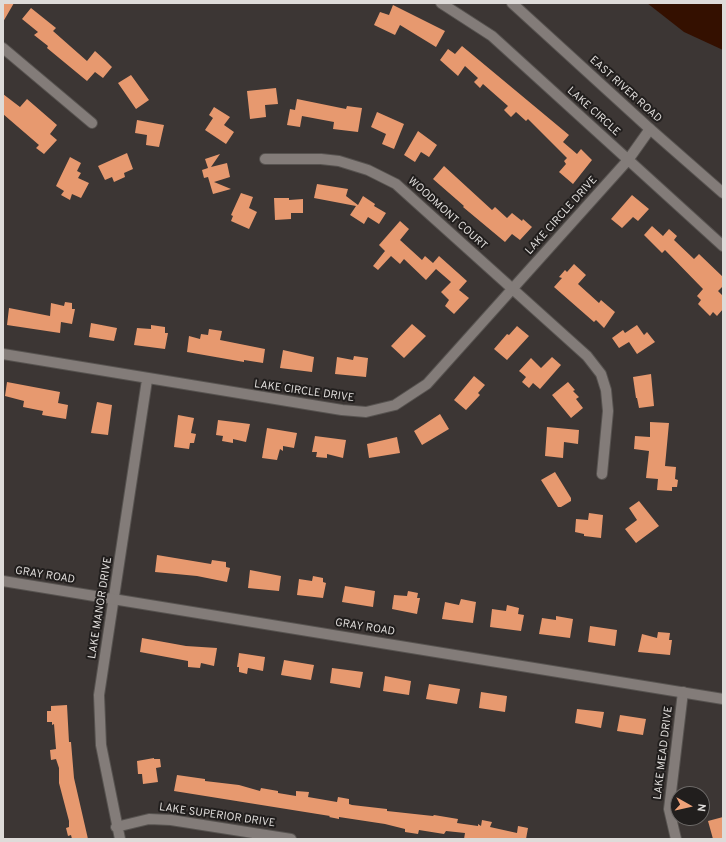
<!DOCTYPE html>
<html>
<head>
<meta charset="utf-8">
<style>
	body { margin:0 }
	#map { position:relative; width:726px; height:842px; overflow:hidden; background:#3c3634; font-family:Overpass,sans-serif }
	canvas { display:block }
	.frame { position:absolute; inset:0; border:4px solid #dedbd9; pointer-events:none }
	.north { position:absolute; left:670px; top:786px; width:40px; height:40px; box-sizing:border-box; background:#211e1d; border:1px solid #6d6a68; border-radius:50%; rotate:98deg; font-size:11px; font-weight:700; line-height:16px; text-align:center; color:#dedbd9 }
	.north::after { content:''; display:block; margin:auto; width:14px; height:18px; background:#f0a279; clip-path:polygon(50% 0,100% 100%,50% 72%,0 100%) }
</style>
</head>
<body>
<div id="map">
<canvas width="726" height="842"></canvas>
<div class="frame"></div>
<div class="north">N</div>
</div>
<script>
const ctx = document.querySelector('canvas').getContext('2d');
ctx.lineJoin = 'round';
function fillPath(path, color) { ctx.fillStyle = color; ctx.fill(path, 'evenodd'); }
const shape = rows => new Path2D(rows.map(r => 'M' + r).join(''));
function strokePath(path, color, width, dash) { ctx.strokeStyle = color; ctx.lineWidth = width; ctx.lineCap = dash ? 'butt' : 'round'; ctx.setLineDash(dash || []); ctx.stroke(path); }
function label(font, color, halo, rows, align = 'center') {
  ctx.font = font + ' Overpass,sans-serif'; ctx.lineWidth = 4; ctx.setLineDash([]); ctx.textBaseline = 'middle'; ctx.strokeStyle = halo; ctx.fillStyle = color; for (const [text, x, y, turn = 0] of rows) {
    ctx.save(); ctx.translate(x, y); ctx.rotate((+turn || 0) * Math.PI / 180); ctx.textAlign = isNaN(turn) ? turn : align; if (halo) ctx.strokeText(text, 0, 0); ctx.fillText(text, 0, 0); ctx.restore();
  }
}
fillPath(shape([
	[647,3,723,3,723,50,684,32]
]), '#341000');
fillPath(shape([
	[3,3,14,3,3,22],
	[393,5,445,31,436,47,400,25,395,35,374,25,380,12,389,15],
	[31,8,56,28,53,31,87,61,95,51,105,60,112,67,103,78,95,72,87,81,47,48,48,46,34,35,38,32,22,19],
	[462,46,569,135,563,142,577,154,581,149,592,160,573,184,559,172,566,164,564,161,567,158,528,119,526,121,516,112,511,117,504,110,508,106,483,84,480,88,474,82,478,78,465,66,458,76,440,60,448,49,455,54],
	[131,75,149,100,136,109,118,83],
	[276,88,278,104,265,105,266,117,250,119,247,91],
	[3,94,20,107,27,99,57,125,50,134,57,140,44,154,36,148,39,145,3,114],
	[297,99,346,109,347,106,362,108,358,132,333,129,334,122,302,116,300,127,287,125,290,109,295,110],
	[214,107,230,117,224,125,234,132,226,144,205,130,213,118,209,115],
	[377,112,404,124,394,149,382,144,386,134,371,127],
	[137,120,164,125,159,147,146,145,147,135,135,133],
	[418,131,437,145,429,157,421,152,415,162,404,155],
	[127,153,133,169,124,173,125,177,114,182,112,177,105,180,98,166],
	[220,154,211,167,227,163,230,177,214,182,231,189,213,194,208,177,204,178,202,170,208,168,205,159],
	[70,157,81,163,77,171,81,173,78,178,89,183,81,198,72,194,70,200,61,195,64,191,56,186],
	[444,166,492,210,495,207,507,218,512,213,522,221,523,219,532,227,520,240,512,234,505,242,463,207,464,206,433,179],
	[317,184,348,189,346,196,358,205,363,196,375,204,374,206,386,213,379,224,368,217,364,224,350,215,356,206,314,198],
	[241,193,253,197,249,208,257,212,249,229,231,221,233,216,231,215],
	[632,195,649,209,638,221,633,217,622,228,611,219],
	[274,198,289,198,289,200,303,199,303,213,291,213,291,219,275,220],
	[400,221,409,229,400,240,422,260,425,256,433,263,439,256,467,281,459,290,469,298,454,314,445,306,449,300,441,292,451,282,436,269,426,280,404,259,400,264,391,256,378,270,373,266,385,251,379,245],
	[652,226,663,236,669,229,677,236,674,240,694,259,699,254,723,277,723,286,718,291,723,296,723,309,717,316,713,312,710,316,698,304,701,300,697,296,703,289,665,250,662,253,644,235],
	[574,264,586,275,578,284,599,303,601,300,615,312,604,328,596,320,594,322,554,287,562,278,559,277,565,270,567,272],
	[65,302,72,303,72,309,75,309,72,324,61,322,60,333,7,325,9,308,50,316,51,303,64,306],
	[91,323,117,328,114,341,89,337],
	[412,324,426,336,404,358,391,346],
	[151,325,165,327,165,333,168,333,165,349,134,345,137,328,151,329],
	[637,325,644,335,647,332,655,342,637,354,629,342,619,348,612,338,623,330,625,333],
	[517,326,529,336,507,360,494,349,507,334,509,335],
	[209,329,222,331,220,340,265,349,263,363,244,360,244,362,187,352,189,336,200,339,201,334,208,335],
	[283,350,314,357,312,372,280,368],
	[354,356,368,358,366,377,335,374,337,357,353,360],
	[552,357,561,365,540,389,533,383,529,388,522,382,526,377,519,371,531,358,541,368],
	[651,374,654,406,639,408,637,398,636,398,633,377],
	[474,376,485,385,478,393,480,395,466,410,454,400],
	[7,382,60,392,58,403,68,405,66,419,42,415,43,411,23,407,24,401,5,396],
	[568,382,575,390,573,391,579,397,576,399,583,408,571,418,552,395],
	[97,402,112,405,108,435,91,433],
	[440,414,449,429,422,445,414,431],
	[178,415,194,418,191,433,196,434,194,443,190,443,189,449,174,447],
	[218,420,250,424,246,442,233,439,233,443,222,441,223,436,216,435],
	[650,422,669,423,665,466,676,467,675,479,678,480,677,487,672,487,672,491,657,490,658,479,646,478,649,451,634,449,635,436,650,437],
	[547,427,579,430,578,444,564,442,563,458,545,456],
	[267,428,297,433,294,448,283,446,283,451,280,449,277,460,262,458],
	[315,436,346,440,343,458,327,454,327,458,316,457,317,452,312,452],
	[397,437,400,453,369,458,367,444],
	[555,472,571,498,571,501,561,507,558,507,541,480],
	[639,501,659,526,636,543,625,529,637,520,629,508],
	[589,513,603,515,601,538,584,536,584,534,575,532,576,519,588,520],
	[157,555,211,564,212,560,226,562,226,567,230,568,227,582,197,576,155,572],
	[250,570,281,576,279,591,248,588],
	[313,576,323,578,323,582,326,583,323,598,297,595,299,579,312,581],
	[345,586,375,591,373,607,342,602],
	[408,591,418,593,417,598,420,598,417,614,392,609,394,595,407,596],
	[461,599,476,602,473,623,442,619,445,602,459,605],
	[507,605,519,608,518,614,524,615,521,631,490,627,492,609,506,611],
	[556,616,573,619,570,638,539,634,542,618,556,620],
	[590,626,617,630,615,646,588,642],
	[658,632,670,633,669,640,672,640,670,655,638,652,642,634,657,638],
	[142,638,186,646,217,648,214,666,201,663,200,668,188,667,188,661,140,652],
	[239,653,265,657,263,671,248,668,247,674,239,672,239,667,237,667],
	[284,660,314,665,311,680,281,675],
	[332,668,363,672,360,688,330,683],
	[385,676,411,681,409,695,383,691],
	[429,684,460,689,457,704,426,699],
	[481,692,507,696,505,712,479,708],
	[67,705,69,742,71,742,74,778,88,839,72,839,71,835,68,836,66,828,69,827,69,821,59,783,59,768,56,759,51,760,50,750,56,749,54,724,52,725,52,722,47,722,47,711,51,711,51,706],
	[577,709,604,712,601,728,575,723],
	[620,715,646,719,643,735,617,731],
	[154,758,154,759,160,759,161,767,156,768,158,782,143,784,142,774,138,774,137,761],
	[177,775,205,779,205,781,239,785,260,791,261,788,278,791,278,793,296,796,296,791,309,792,308,797,337,802,338,797,349,799,349,804,352,805,387,809,387,811,433,816,434,815,458,819,457,823,478,826,478,824,481,826,482,820,492,822,490,827,517,833,518,826,528,828,526,839,464,839,465,833,446,831,444,834,419,830,418,834,405,832,405,829,385,824,339,817,339,819,329,817,330,816,174,791],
	[723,817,723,839,713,839,708,821]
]), '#e7996f');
const street = shape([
	[441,3,492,36,723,246],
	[3,48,92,123],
	[265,159,321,159,339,161,368,170,396,184,587,356,601,374,606,390,608,411,602,474],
	[3,354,342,410,366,412,395,405,427,384,628,160,650,129],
	[116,827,149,819,171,820,291,839],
	[120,839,101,745,99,695,147,380],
	[676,839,669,809,683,692]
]);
const secondary = shape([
	[512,3,650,129,723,193],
	[3,581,723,699]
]);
strokePath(street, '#575350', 12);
strokePath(secondary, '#575350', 12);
strokePath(street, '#837c79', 10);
strokePath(secondary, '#837c79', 10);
label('11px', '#dedbd9', '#211e1d', [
	["EAST RIVER ROAD",625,90,42],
	["LAKE CIRCLE",593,112,42],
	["WOODMONT COURT",447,214,42],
	["LAKE CIRCLE DRIVE",562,216,-48],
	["LAKE CIRCLE DRIVE",304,392,8],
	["GRAY ROAD",45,576,9],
	["LAKE MANOR DRIVE",101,608,-81],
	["GRAY ROAD",365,628,9],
	["LAKE MEAD DRIVE",664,753,-83],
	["LAKE SUPERIOR DRIVE",217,816,8]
]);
</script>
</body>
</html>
